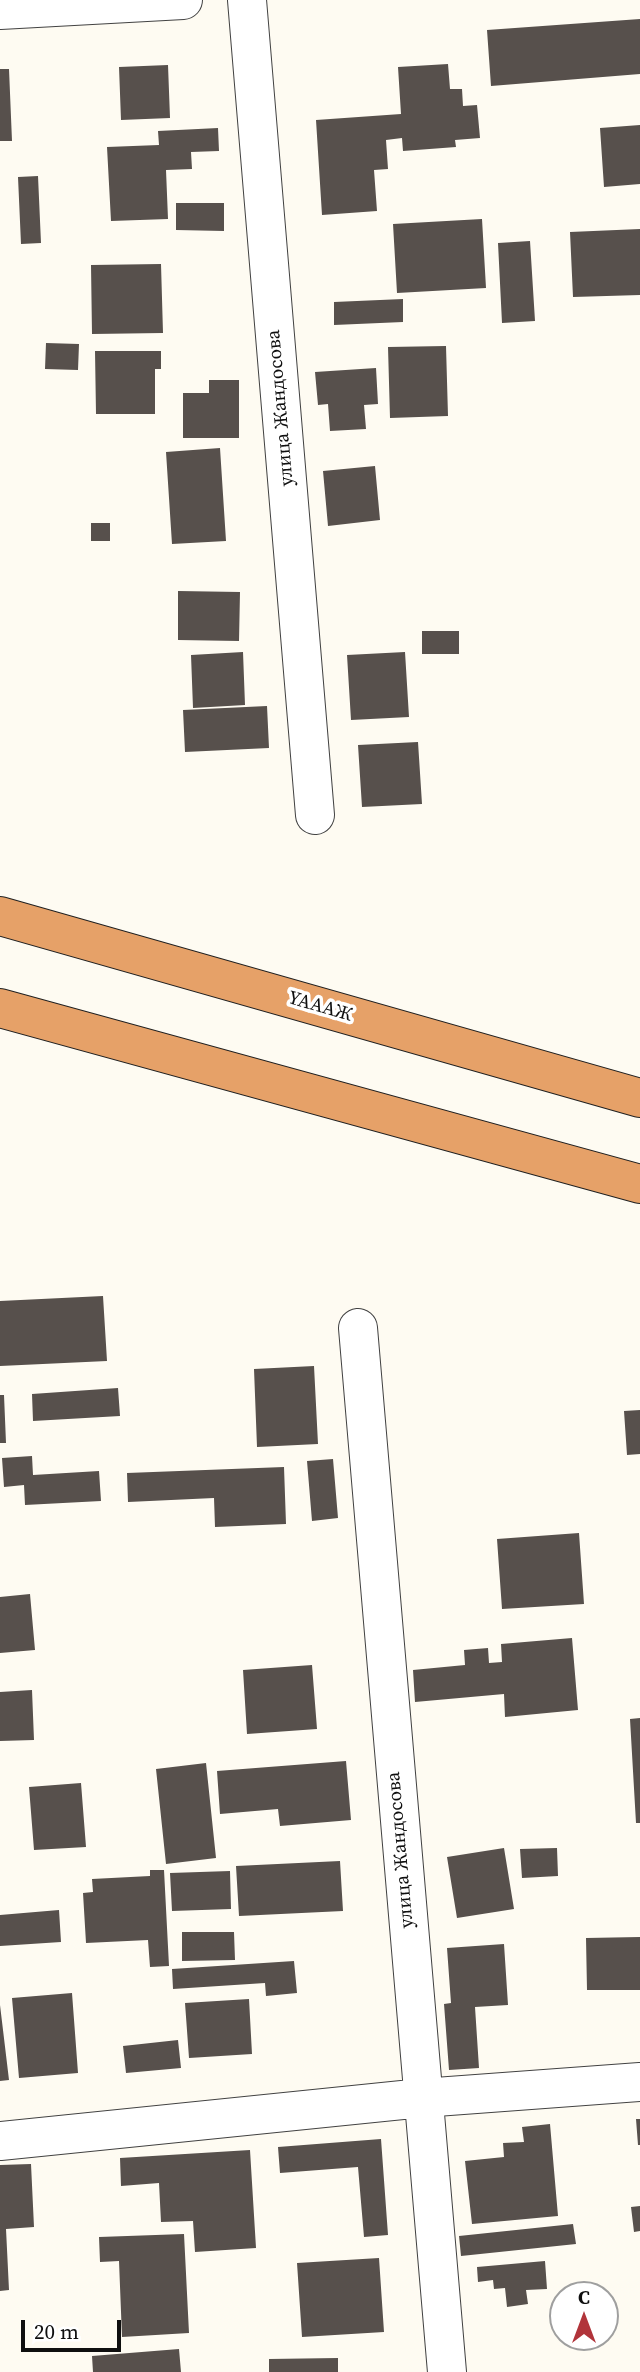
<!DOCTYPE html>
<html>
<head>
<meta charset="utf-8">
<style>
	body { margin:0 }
	#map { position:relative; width:640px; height:2372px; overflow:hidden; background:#fefbf2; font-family:"Source Serif 4",serif }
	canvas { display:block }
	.north { position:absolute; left:549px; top:2281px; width:70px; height:70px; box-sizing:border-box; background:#fff; border:2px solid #9f9f9f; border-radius:50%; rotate:0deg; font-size:19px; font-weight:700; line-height:28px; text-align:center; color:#0f0f0f }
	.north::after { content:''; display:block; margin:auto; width:24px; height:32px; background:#b1343a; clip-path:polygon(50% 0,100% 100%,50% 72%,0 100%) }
	.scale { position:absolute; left:21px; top:2320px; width:100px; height:32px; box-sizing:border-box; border:4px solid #0f0f0f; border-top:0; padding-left:9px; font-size:21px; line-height:24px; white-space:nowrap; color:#0f0f0f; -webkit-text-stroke:5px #fff; paint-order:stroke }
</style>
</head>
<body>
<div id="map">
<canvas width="640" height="2372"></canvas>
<div class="north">С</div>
<div class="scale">20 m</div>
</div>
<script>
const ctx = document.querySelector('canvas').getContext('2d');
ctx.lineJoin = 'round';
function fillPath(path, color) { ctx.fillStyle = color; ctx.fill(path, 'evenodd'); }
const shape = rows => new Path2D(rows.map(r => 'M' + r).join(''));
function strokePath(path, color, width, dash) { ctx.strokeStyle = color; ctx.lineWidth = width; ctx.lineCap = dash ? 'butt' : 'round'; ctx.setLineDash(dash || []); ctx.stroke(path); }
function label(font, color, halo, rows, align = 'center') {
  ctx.font = font + ' "Source Serif 4",serif'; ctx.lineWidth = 7; ctx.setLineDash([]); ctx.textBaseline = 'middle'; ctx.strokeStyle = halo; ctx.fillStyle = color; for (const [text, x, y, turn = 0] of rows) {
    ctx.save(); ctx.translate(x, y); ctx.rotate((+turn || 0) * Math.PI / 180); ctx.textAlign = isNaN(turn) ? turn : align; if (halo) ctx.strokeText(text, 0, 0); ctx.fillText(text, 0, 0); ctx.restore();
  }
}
fillPath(shape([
	[640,19,640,74,491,86,487,30],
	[448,64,450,89,462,89,463,106,477,105,480,138,455,140,456,147,403,151,402,138,386,140,388,169,374,170,377,211,322,215,316,120,401,114,398,67],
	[168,65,170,118,121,120,119,67],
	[0,69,9,69,12,141,0,141],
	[640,125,640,184,604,187,600,128],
	[218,128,219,151,191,152,192,169,166,170,168,219,111,221,107,147,159,145,158,131],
	[38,176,41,243,21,244,18,177],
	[176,203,224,203,224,231,176,230],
	[482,219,486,288,397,293,393,224],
	[640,229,640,295,573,297,570,232],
	[530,241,535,321,502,323,498,243],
	[161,264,163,333,92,334,91,265],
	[403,299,403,322,334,325,334,302],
	[46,343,79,344,78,370,45,369],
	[446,346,448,416,390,418,388,347],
	[95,351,161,351,161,369,155,369,155,414,96,414],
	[376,368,378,404,364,405,366,429,330,431,328,404,318,405,315,372],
	[209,380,239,380,239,438,183,438,183,393,209,393],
	[220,448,226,541,172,544,166,452],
	[375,466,380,520,328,526,323,471],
	[91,523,110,523,110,541,91,541],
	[178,591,240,592,239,641,178,640],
	[422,631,459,631,459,654,422,654],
	[243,652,245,705,193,708,191,655],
	[405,652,409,717,351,720,347,655],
	[267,706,269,748,185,752,183,710],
	[418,742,422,804,362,807,358,745],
	[103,1296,107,1361,0,1366,0,1301],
	[314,1366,318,1444,257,1447,254,1369],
	[118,1388,120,1416,33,1421,32,1394],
	[0,1395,4,1395,6,1443,0,1443],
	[640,1410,640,1454,627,1455,624,1411],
	[32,1456,33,1475,99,1471,101,1501,25,1505,24,1485,4,1487,2,1458],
	[333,1459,338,1518,312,1521,307,1461],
	[284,1467,286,1524,215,1527,214,1498,128,1502,127,1473],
	[579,1533,584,1604,502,1609,497,1539],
	[30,1594,35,1650,0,1653,0,1597],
	[572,1638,578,1710,505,1717,504,1694,415,1702,413,1670,465,1665,464,1650,488,1648,489,1663,502,1662,501,1644],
	[312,1665,317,1729,247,1734,243,1670],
	[32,1690,34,1740,0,1741,0,1692],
	[640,1718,640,1823,636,1823,630,1719],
	[346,1761,351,1820,280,1826,278,1809,220,1814,217,1771],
	[206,1763,216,1858,166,1864,156,1769],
	[81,1783,86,1847,34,1850,29,1787],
	[504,1848,514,1909,457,1918,447,1857],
	[557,1848,558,1876,522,1878,520,1849],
	[340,1861,343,1911,239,1916,236,1866],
	[150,1870,164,1870,169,1966,150,1967,148,1940,86,1943,83,1893,93,1892,92,1879,150,1876],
	[230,1871,231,1909,172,1911,170,1873],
	[59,1910,61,1942,0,1946,0,1915],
	[182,1932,234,1932,235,1960,182,1961],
	[640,1937,640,1990,587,1990,586,1938],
	[504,1944,508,2005,475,2007,479,2068,449,2070,444,2004,451,2003,447,1948],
	[294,1961,297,1993,266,1996,265,1983,173,1989,172,1969],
	[72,1993,78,2073,19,2078,12,1998],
	[249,1999,252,2054,189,2058,185,2003],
	[0,2005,9,2080,0,2081],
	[178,2040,181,2068,126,2073,123,2046],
	[636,2119,640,2119,640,2145,638,2145],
	[550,2124,558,2216,472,2224,465,2161,504,2157,503,2143,524,2142,522,2127],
	[381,2139,388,2235,364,2237,358,2167,280,2173,278,2147],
	[250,2150,256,2248,195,2252,193,2221,161,2222,159,2183,121,2186,120,2158],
	[31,2164,34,2227,6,2229,9,2290,0,2291,0,2165],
	[640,2206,640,2231,634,2232,631,2207],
	[573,2224,576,2244,461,2256,459,2236],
	[184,2234,189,2333,122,2337,119,2261,100,2262,99,2237],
	[379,2258,384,2332,302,2337,297,2263],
	[545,2261,547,2289,526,2290,528,2304,507,2307,505,2288,494,2289,493,2280,478,2282,477,2267],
	[179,2349,181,2372,93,2372,92,2356],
	[338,2358,338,2372,269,2372,269,2359]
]), '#57504c');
const minor = shape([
	[247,0,315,815],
	[0,10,183,0],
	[358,1328,447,2372],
	[0,2141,422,2098,640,2082]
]);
const highway = shape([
	[0,916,640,1098],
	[0,1008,640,1184]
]);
strokePath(minor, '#424242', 40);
strokePath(highway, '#202020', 40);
strokePath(minor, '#fff', 38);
strokePath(highway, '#e6a168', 38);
label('19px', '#0f0f0f', '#fff', [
	["улица Жандосова",281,408,-95],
	["ҮАААЖ",320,1007,16],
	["улица Жандосова",401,1850,-95]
]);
</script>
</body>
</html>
